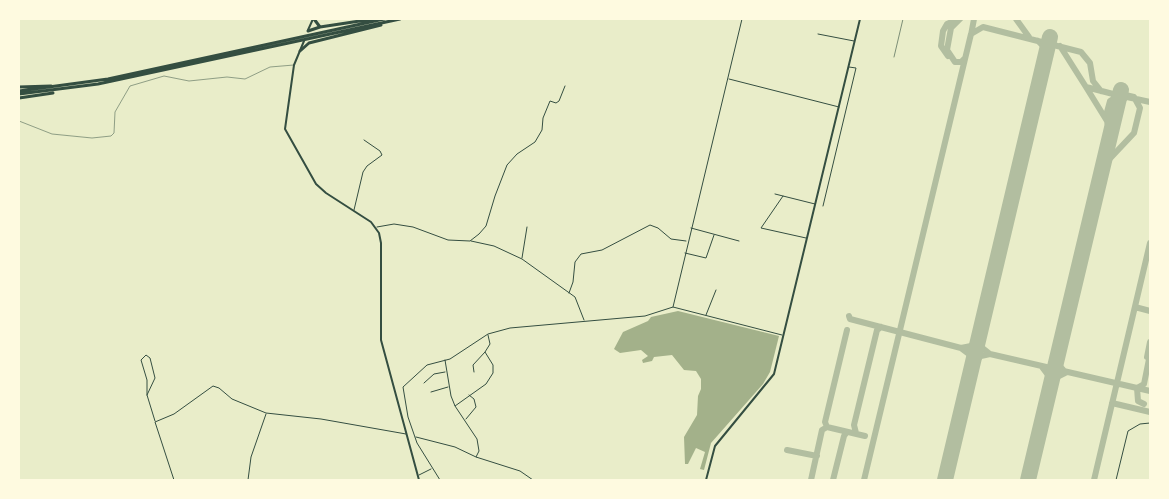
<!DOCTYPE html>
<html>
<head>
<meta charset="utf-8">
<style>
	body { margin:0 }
	#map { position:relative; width:1169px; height:499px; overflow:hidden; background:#e9edc9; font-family:"Asap Condensed",sans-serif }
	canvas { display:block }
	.frame { position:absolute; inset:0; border:20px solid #fefae0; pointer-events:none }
</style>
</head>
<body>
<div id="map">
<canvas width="1169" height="499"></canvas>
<div class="frame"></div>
</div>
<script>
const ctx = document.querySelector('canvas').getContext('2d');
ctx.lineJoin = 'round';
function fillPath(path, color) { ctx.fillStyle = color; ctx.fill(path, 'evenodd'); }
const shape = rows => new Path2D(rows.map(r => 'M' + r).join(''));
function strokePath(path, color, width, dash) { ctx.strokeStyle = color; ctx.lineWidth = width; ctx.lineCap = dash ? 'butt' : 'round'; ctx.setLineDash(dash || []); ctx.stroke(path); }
fillPath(shape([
	[678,311,779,336,770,372,763,384,711,443,704,470,700,469,705,452,696,448,688,464,685,464,684,437,697,415,698,396,701,389,701,379,696,371,684,370,672,355,654,357,652,361,643,363,642,360,648,356,641,350,620,353,614,349,623,332,648,321,651,317]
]), '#a3b18a');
strokePath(shape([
	[960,19,951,28,947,50,955,62,961,62,965,58],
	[1016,19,1029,37],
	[971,35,974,19],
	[1038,41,1043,46,1046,55],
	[1060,46,1086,87,1117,95],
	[948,56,941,46,943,31,947,24,956,20],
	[1086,87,1107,121,1110,134],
	[1117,106,1122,100,1127,97,1150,102],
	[1102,167,1134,133,1140,108,1134,97,1121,94,1110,101,1107,112,1112,127],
	[1135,307,1150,311],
	[849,316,850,319,961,348,969,354,972,364],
	[847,330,825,422,827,427,865,436],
	[979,334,980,346,990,354,1150,391],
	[961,348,971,346,978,337],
	[1057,356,1058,364,1065,372],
	[1147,357,1150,342],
	[972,364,981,356,990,354],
	[1042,367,1048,375,1050,387],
	[1050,387,1055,378,1065,373],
	[1112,403,1150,412],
	[1144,404,1138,401,1137,388,1144,384,1150,354],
	[856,433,854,425,877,330,881,327],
	[787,450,817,456],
	[811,480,822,430,827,427],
	[833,480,844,436,847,432],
	[864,480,971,34,983,27,1081,52,1090,63,1093,81,1101,91],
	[1094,480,1150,243]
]), '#b2bea0', 6);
strokePath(shape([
	[945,480,1050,37],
	[1028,480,1121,90]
]), '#b2bea0', 16);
strokePath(shape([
	[19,22,19,19],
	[19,121,52,134,92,138,111,136,114,133,115,112,130,86,164,76,189,81,227,77,245,79,270,67,294,65]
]), '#344e41', 0.5);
strokePath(shape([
	[818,34,854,41],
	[729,79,839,107],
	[775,194,783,196],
	[823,206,856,68,849,67],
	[354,210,363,172,367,166,382,155,380,151,364,140],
	[377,227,394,224,413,227,448,240,470,241,479,234,486,226,495,196,507,165,517,154,535,142,542,130,543,118,550,101,556,103,559,101,565,86],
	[691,228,739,241],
	[806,238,761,228,783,196,815,204],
	[471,241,494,246,522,259,575,297,584,320],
	[685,253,706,258,714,235],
	[522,258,527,227],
	[569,293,573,282,575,262,581,254,602,250,650,225,658,228,671,239,686,241],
	[673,307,742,19],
	[706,315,716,290],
	[445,360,451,396,455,406,486,384,493,373,493,365,485,352,490,344,488,335],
	[474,372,473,365,485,352],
	[424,383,434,374,445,372],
	[431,392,448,387],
	[147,395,155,378,150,358,146,355,141,360,147,380,147,395,155,421],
	[455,406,477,439,479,451,476,457,520,471,533,480],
	[466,419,476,407,474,399,469,395],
	[416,437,455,447,476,457],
	[419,475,431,469],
	[174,480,155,422,174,414,213,386,219,388,232,399,266,413,321,419,406,434],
	[248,480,251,457,266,414],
	[440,480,417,443,408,417,403,387,427,365,450,359,488,334,510,328,645,316,673,307,782,335],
	[1116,480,1128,431,1140,424,1150,423]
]), '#344e41', 1);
strokePath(shape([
	[308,30,313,19],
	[304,41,294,65,285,129,316,184,326,193,371,222,379,233,381,243,381,340,419,480],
	[706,480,715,446,774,374,860,19]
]), '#344e41', 2);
strokePath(shape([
	[314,19,320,27],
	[308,31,320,27,373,19],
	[300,51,309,43,381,25],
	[19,87,51,86],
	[19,91,108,79,384,19],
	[19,94,98,84,400,19],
	[19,98,53,93]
]), '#344e41', 3);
strokePath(shape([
	[894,57,903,19]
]), '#7c8e77', 1);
</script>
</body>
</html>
